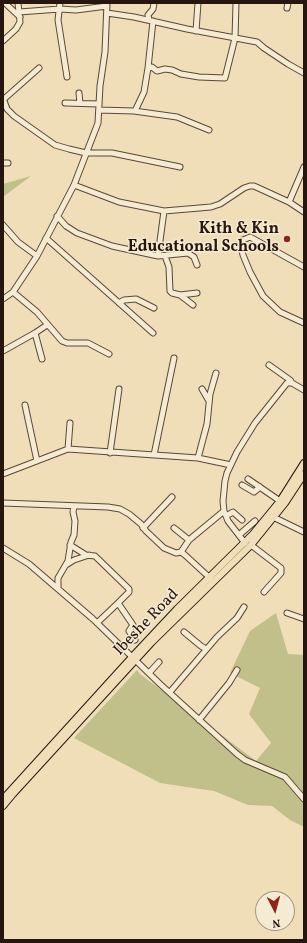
<!DOCTYPE html>
<html>
<head>
<meta charset="utf-8">
<style>
	body { margin:0 }
	#map { position:relative; width:307px; height:943px; overflow:hidden; background:#f0deb9; font-family:Vollkorn,serif }
	canvas { display:block }
	.frame { position:absolute; inset:0; border:4px solid #271610; pointer-events:none }
	.north { position:absolute; left:255px; top:891px; width:40px; height:40px; box-sizing:border-box; background:#f5ead2; border:1px solid #a39584; border-radius:50%; rotate:174deg; font-size:11px; font-weight:700; line-height:16px; text-align:center; color:#271610 }
	.north::after { content:''; display:block; margin:auto; width:14px; height:18px; background:#8f2418; clip-path:polygon(50% 0,100% 100%,50% 72%,0 100%) }
</style>
</head>
<body>
<div id="map">
<canvas width="307" height="943"></canvas>
<div class="frame"></div>
<div class="north">N</div>
</div>
<script>
const ctx = document.querySelector('canvas').getContext('2d');
ctx.lineJoin = 'round';
function fillPath(path, color) { ctx.fillStyle = color; ctx.fill(path, 'evenodd'); }
const shape = rows => new Path2D(rows.map(r => 'M' + r).join(''));
function strokePath(path, color, width, dash) { ctx.strokeStyle = color; ctx.lineWidth = width; ctx.lineCap = dash ? 'butt' : 'round'; ctx.setLineDash(dash || []); ctx.stroke(path); }
function label(font, color, halo, rows, align = 'center') {
  ctx.font = font + ' Vollkorn,serif'; ctx.lineWidth = 3; ctx.setLineDash([]); ctx.textBaseline = 'middle'; ctx.strokeStyle = halo; ctx.fillStyle = color; for (const [text, x, y, turn = 0] of rows) {
    ctx.save(); ctx.translate(x, y); ctx.rotate((+turn || 0) * Math.PI / 180); ctx.textAlign = isNaN(turn) ? turn : align; if (halo) ctx.strokeText(text, 0, 0); ctx.fillText(text, 0, 0); ctx.restore();
  }
}
fillPath(shape([
	[31,176,3,197,3,184],
	[276,613,288,654,304,655,304,827,290,820,272,806,248,805,214,791,160,783,74,738,137,670,140,674,256,761,271,743,249,714,260,688,230,673,250,631]
]), '#c1bf8a');
const minor = shape([
	[5,3,20,17],
	[60,3,58,20,67,77],
	[287,8,288,3],
	[19,12,60,9,76,10,107,6],
	[107,13,134,17,187,29,257,42,264,48,288,64,304,73],
	[149,20,148,15,153,9,154,3],
	[153,21,148,68,152,67,157,71,165,69,172,70,181,74,199,77,225,78,235,38,236,3],
	[196,31,198,3],
	[3,41,16,29,20,22,18,3],
	[79,93,80,103],
	[3,98,7,109,14,116,55,145,69,149,86,153,112,153,180,167],
	[4,99,39,68],
	[65,103,99,104],
	[99,110,134,111,177,117,209,130],
	[135,111,144,92,148,68],
	[3,163,8,163],
	[74,185,119,202,164,211,211,207,220,204,244,188,250,186,254,186,289,202,304,212],
	[289,202,304,167],
	[57,216,66,226,77,233,112,246,158,256,188,253,194,257,197,265],
	[3,225,18,242,37,256],
	[46,238,153,333],
	[158,256,164,211],
	[165,256,169,267,170,291,172,293,180,295,197,293],
	[304,267,250,237,243,240,241,243,241,246,243,255,250,272,263,296,280,312,304,323],
	[13,292,37,312,62,341,67,343,88,343,109,354],
	[180,295,193,305],
	[3,299,13,292,37,256,74,185,98,123,100,86,105,52,107,3],
	[119,303,124,300,136,299,154,308],
	[35,333,42,359],
	[3,351,35,333,47,325],
	[269,365,290,380,292,383,304,390],
	[202,389,209,401],
	[25,405,37,461],
	[68,449,70,423],
	[110,453,119,389],
	[154,455,174,358],
	[198,458,207,424,210,394,216,373],
	[3,474,68,449,198,458,231,465],
	[248,479,280,501],
	[242,485,254,492,260,487],
	[3,503,108,507,120,509,129,514,141,524,146,531,164,548,176,553,181,552,185,555,210,578],
	[226,516,233,512,242,520],
	[271,516,304,532],
	[143,528,172,497],
	[174,528,189,540],
	[239,535,255,521],
	[245,543,228,521,224,511,223,501,225,481,227,473,237,452,255,423,287,383,292,383],
	[70,545,86,555,95,556,129,589,129,592,118,603,97,623],
	[251,545,281,568,281,573,264,592],
	[3,548,29,564,93,619,160,684,237,754,245,760,285,777,304,799],
	[181,552,189,540,224,511],
	[66,565,74,560,89,555],
	[58,588,58,578,68,561,71,542,74,535,75,521,73,512,74,506],
	[118,603,133,625,129,631,135,640],
	[287,613,304,619],
	[184,632,201,646,206,649],
	[149,673,159,662],
	[170,692,217,637,237,618,244,607],
	[199,720,229,683,237,670]
]);
const major = shape([
	[3,799,132,657,177,609,253,534,280,501,304,463],
	[3,806,13,794,152,642,251,545,285,503,304,474]
]);
strokePath(minor, '#59483a', 7);
strokePath(major, '#271610', 8);
strokePath(minor, '#f5ead2', 5);
strokePath(major, '#f0deb9', 6);
for (const [x, y, r, color] of [
	[287,239,4,"#8f2418"]
]) { const dot = new Path2D(); dot.arc(x, y, r, 0, 2 * Math.PI); ctx.fillStyle = color; ctx.fill(dot); strokePath(dot, '#f5ead2', 1.5); }
label('bold 16px', '#271610', '#f5ead2', [
	["Kith & Kin",279,230],
	["Educational Schools",279,248]
], 'right');
label('16px', '#271610', '#f5ead2', [
	["Ibeshe Road",147,623,-46]
]);
</script>
</body>
</html>
